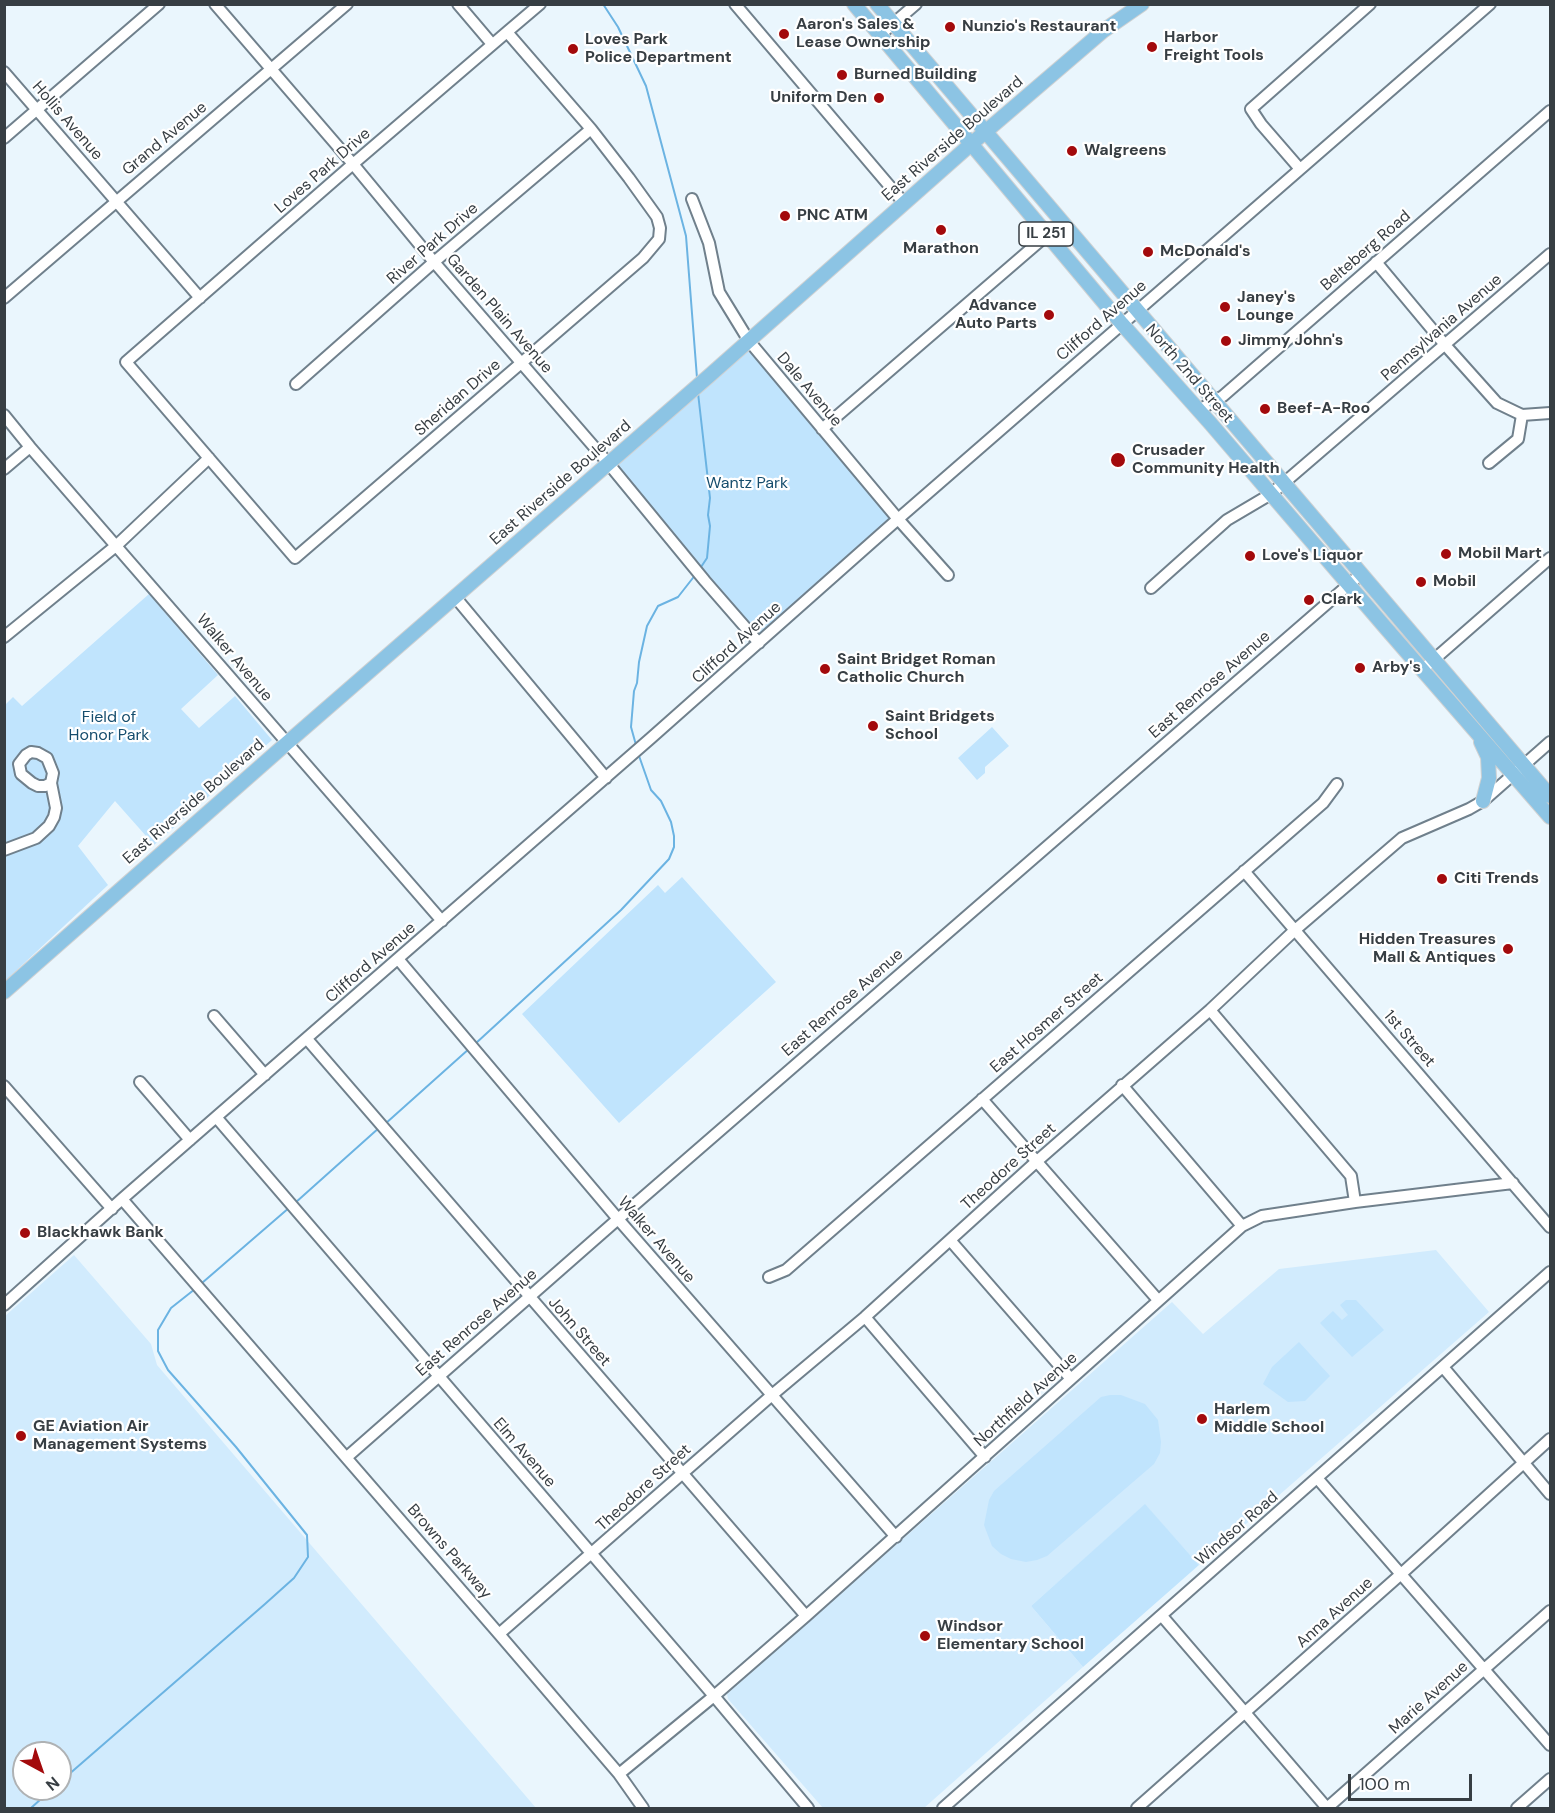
<!DOCTYPE html>
<html>
<head>
<meta charset="utf-8">
<style>
	body { margin:0 }
	#map { position:relative; width:1555px; height:1813px; overflow:hidden; background:#eaf6fd; font-family:"DM Sans",sans-serif }
	canvas { display:block }
	.frame { position:absolute; inset:0; border:6px solid #373e43; pointer-events:none }
	.north { position:absolute; left:12px; top:1741px; width:60px; height:60px; box-sizing:border-box; background:#fff; border:2px solid #afb2b4; border-radius:50%; rotate:140deg; font-size:16px; font-weight:700; line-height:24px; text-align:center; color:#373e43 }
	.north::after { content:''; display:block; margin:auto; width:21px; height:27px; background:#a30a0c; clip-path:polygon(50% 0,100% 100%,50% 72%,0 100%) }
	.scale { position:absolute; left:1348px; top:1774px; width:124px; height:27px; box-sizing:border-box; border:3px solid #373e43; border-top:0; padding-left:8px; font-size:18px; line-height:21px; white-space:nowrap; color:#373e43; -webkit-text-stroke:4px #fff; paint-order:stroke }
</style>
</head>
<body>
<div id="map">
<canvas width="1555" height="1813"></canvas>
<div class="frame"></div>
<div class="north">N</div>
<div class="scale">100 m</div>
</div>
<script>
const ctx = document.querySelector('canvas').getContext('2d');
ctx.lineJoin = 'round';
function fillPath(path, color) { ctx.fillStyle = color; ctx.fill(path, 'evenodd'); }
const shape = rows => new Path2D(rows.map(r => 'M' + r).join(''));
function strokePath(path, color, width, dash) { ctx.strokeStyle = color; ctx.lineWidth = width; ctx.lineCap = dash ? 'butt' : 'round'; ctx.setLineDash(dash || []); ctx.stroke(path); }
function label(font, color, halo, rows, align = 'center') {
  ctx.font = font + ' "DM Sans",sans-serif'; ctx.lineWidth = 4.5; ctx.setLineDash([]); ctx.textBaseline = 'middle'; ctx.strokeStyle = halo; ctx.fillStyle = color; for (const [text, x, y, turn = 0] of rows) {
    ctx.save(); ctx.translate(x, y); ctx.rotate((+turn || 0) * Math.PI / 180); ctx.textAlign = isNaN(turn) ? turn : align; if (halo) ctx.strokeText(text, 0, 0); ctx.fillText(text, 0, 0); ctx.restore();
  }
}
fillPath(shape([
	[1436,1250,1489,1312,1199,1565,1145,1505,1031,1606,1083,1667,924,1808,823,1808,728,1699,727,1694,1172,1302,1203,1334,1279,1269],
	[74,1255,151,1344,157,1365,536,1808,5,1808,5,1316],
	[24,1753,60,1753,60,1789,24,1789]
]), '#d1ebfd');
fillPath(shape([
	[749,341,898,519,759,643,608,463],
	[149,594,218,675,181,709,199,728,235,696,272,740,154,845,115,801,78,846,108,885,5,981,5,705,13,697,22,706],
	[992,727,1009,746,985,767,985,773,977,780,958,758],
	[682,877,776,982,619,1123,522,1014,658,885,665,893],
	[1346,1300,1356,1300,1384,1330,1352,1357,1320,1323,1333,1311,1342,1320,1348,1315,1340,1305],
	[1299,1342,1330,1376,1305,1401,1288,1402,1263,1384,1272,1367],
	[1110,1395,1121,1395,1145,1404,1158,1420,1161,1442,1160,1453,1154,1464,1047,1556,1037,1560,1026,1562,1011,1559,1001,1554,992,1546,984,1525,989,1500,994,1491,1101,1397],
	[1145,1504,1199,1565,1083,1667,1031,1606]
]), '#c0e4fd');
strokePath(shape([
	[603,4,618,27,646,86,686,236,697,378],
	[698,393,710,498,708,515,710,526,707,558,699,570],
	[636,745,631,727,634,691,637,683,639,662,647,626,658,606,678,597,696,574],
	[475,1044,621,910,669,859,674,847,674,836,671,822,661,801,651,790,638,753],
	[385,1124,470,1048],
	[295,1203,380,1127],
	[202,1283,290,1207],
	[60,1782,265,1604,294,1578,308,1557,307,1535,236,1447,168,1370,158,1351,158,1330,171,1308,195,1289],
	[31,1808,52,1789]
]), '#6bb3e2', 2);
const minor = shape([
	[215,4,353,164,434,262,608,463,705,581,759,643],
	[458,4,492,44],
	[735,4,904,203],
	[507,32,591,129,629,178,657,217,660,228,659,239,643,258,295,558,126,362,353,164,507,32,540,4],
	[880,35,916,4],
	[4,72,200,298],
	[4,138,159,4],
	[1300,169,1261,124,1251,109,1370,4],
	[692,199,709,243,719,292,749,341,898,519,948,575],
	[1376,262,1446,346,1497,403,1522,415],
	[4,298,347,4],
	[296,384,434,262,591,129],
	[1199,410,1223,396,1550,111],
	[4,415,30,447,442,921],
	[822,429,1047,235],
	[1489,463,1518,439,1522,415,1550,413],
	[4,469,30,447],
	[1151,588,1227,520,1271,494,1550,254],
	[456,598,606,778],
	[4,637,117,545,209,458],
	[1422,670,1550,558],
	[31,752,38,753,47,758,53,773,51,783,45,786,38,786,32,783,21,774,19,764,26,755,31,752],
	[4,850,36,838,49,826,54,817,56,808,51,783],
	[1244,871,1550,1227],
	[398,959,618,1219,896,1537],
	[1210,1010,1351,1176,1355,1202],
	[214,1016,265,1075],
	[307,1039,806,1616],
	[140,1082,190,1140],
	[1122,1085,1242,1226],
	[4,1086,112,1209],
	[982,1099,1158,1300],
	[216,1117,714,1696,808,1808],
	[122,1199,499,1634,619,1774,643,1808],
	[950,1240,1071,1379],
	[769,1277,786,1270,1323,803,1337,784],
	[4,1305,122,1199,651,738,898,519,1490,4],
	[865,1317,985,1457],
	[1443,1367,1550,1494],
	[347,1457,618,1219,1361,574],
	[1317,1478,1550,1745],
	[1162,1616,1327,1808],
	[499,1634,772,1395,865,1317,1036,1162,1210,1010,1295,930,1402,838,1469,809,1483,801,1550,742],
	[619,1774,714,1696,806,1616,1242,1226,1262,1216,1355,1202,1513,1183],
	[943,1808,1550,1272],
	[1137,1808,1400,1575,1550,1439],
	[1327,1808,1550,1611],
	[1517,1808,1550,1779]
]);
const major = shape([
	[854,4,1122,324,1211,424,1385,627,1550,817],
	[877,4,1550,796],
	[1481,742,1488,757,1489,778,1483,801],
	[4,992,287,743,709,376,970,145,1103,31,1142,4]
]);
strokePath(minor, '#70808c', 14);
strokePath(major, '#cfd1d2', 16);
strokePath(minor, '#fff', 10);
strokePath(major, '#8cc4e4', 14);
for (const [x, y, r, color] of [
	[950,27,6,"#a30a0c"],
	[784,34,6,"#a30a0c"],
	[1152,47,6,"#a30a0c"],
	[573,49,6,"#a30a0c"],
	[842,75,6,"#a30a0c"],
	[879,98,6,"#a30a0c"],
	[1072,151,6,"#a30a0c"],
	[785,216,6,"#a30a0c"],
	[941,230,6,"#a30a0c"],
	[1148,252,6,"#a30a0c"],
	[1225,307,6,"#a30a0c"],
	[1049,315,6,"#a30a0c"],
	[1226,341,6,"#a30a0c"],
	[1265,409,6,"#a30a0c"],
	[1118,460,8,"#a30a0c"],
	[1446,554,6,"#a30a0c"],
	[1250,556,6,"#a30a0c"],
	[1421,582,6,"#a30a0c"],
	[1309,600,6,"#a30a0c"],
	[1360,668,6,"#a30a0c"],
	[825,669,6,"#a30a0c"],
	[873,726,6,"#a30a0c"],
	[1442,879,6,"#a30a0c"],
	[1508,949,6,"#a30a0c"],
	[25,1233,6,"#a30a0c"],
	[1202,1419,6,"#a30a0c"],
	[21,1436,6,"#a30a0c"],
	[925,1636,6,"#a30a0c"]
]) { const dot = new Path2D(); dot.arc(x, y, r, 0, 2 * Math.PI); ctx.fillStyle = color; ctx.fill(dot); strokePath(dot, '#fff', 2); }
for (const [x, y, w] of [
	[1046,234,54]
]) { const box = new Path2D(); box.roundRect(x - w / 2, y - 12, w, 24, 4.5); ctx.fillStyle = '#fff'; ctx.fill(box); strokePath(box, '#373e43', 1.5); }
label('bold 15px', '#373e43', null, [
	["IL 251",1046,234]
]);
label('bold 16px', '#373e43', '#fff', [
	["Aaron's Sales &",796,25],
	["Lease Ownership",796,43],
	["Nunzio's Restaurant",962,27],
	["Harbor",1164,38],
	["Freight Tools",1164,56],
	["Loves Park",585,40],
	["Police Department",585,58],
	["Burned Building",854,75],
	["Uniform Den",867,98,"right"],
	["Walgreens",1084,151],
	["PNC ATM",797,216],
	["Marathon",941,249,"center"],
	["McDonald's",1160,252],
	["Janey's",1237,298],
	["Lounge",1237,316],
	["Advance",1037,306,"right"],
	["Auto Parts",1037,324,"right"],
	["Jimmy John's",1238,341],
	["Beef-A-Roo",1277,409],
	["Crusader",1132,451],
	["Community Health",1132,469],
	["Mobil Mart",1458,554],
	["Love's Liquor",1262,556],
	["Mobil",1433,582],
	["Clark",1321,600],
	["Saint Bridget Roman",837,660],
	["Catholic Church",837,678],
	["Arby's",1372,668],
	["Saint Bridgets",885,717],
	["School",885,735],
	["Citi Trends",1454,879],
	["Hidden Treasures",1496,940,"right"],
	["Mall & Antiques",1496,958,"right"],
	["Blackhawk Bank",37,1233],
	["Harlem",1214,1410],
	["Middle School",1214,1428],
	["GE Aviation Air",33,1427],
	["Management Systems",33,1445],
	["Windsor",937,1627],
	["Elementary School",937,1645]
], 'left');
label('16px', '#373e43', '#fff', [
	["Hollis Avenue",67,121,49],
	["Grand Avenue",165,139,-40],
	["East Riverside Boulevard",953,139,-41],
	["Loves Park Drive",323,171,-41],
	["River Park Drive",433,244,-41],
	["Belteberg Road",1366,251,-41],
	["Garden Plain Avenue",499,314,49],
	["Clifford Avenue",1102,321,-41],
	["Pennsylvania Avenue",1442,328,-41],
	["North 2nd Street",1189,374,49],
	["Dale Avenue",809,390,50],
	["Sheridan Drive",458,398,-41],
	["East Riverside Boulevard",561,483,-41],
	["Clifford Avenue",737,643,-42],
	["Walker Avenue",234,658,50],
	["East Renrose Avenue",1210,685,-41],
	["East Riverside Boulevard",194,802,-41],
	["Clifford Avenue",371,963,-41],
	["East Renrose Avenue",843,1003,-41],
	["East Hosmer Street",1047,1023,-41],
	["1st Street",1409,1039,49],
	["Theodore Street",1009,1167,-42],
	["Walker Avenue",656,1240,49],
	["East Renrose Avenue",477,1323,-41],
	["John Street",579,1332,49],
	["Northfield Avenue",1026,1400,-42],
	["Elm Avenue",524,1453,49],
	["Theodore Street",644,1488,-42],
	["Windsor Road",1237,1529,-41],
	["Browns Parkway",449,1552,49],
	["Anna Avenue",1335,1613,-42],
	["Marie Avenue",1429,1698,-42]
]);
label('16px', '#154d6d', '#fff', [
	["Wantz Park",747,484],
	["Field of",109,718],
	["Honor Park",109,736]
]);
</script>
</body>
</html>
